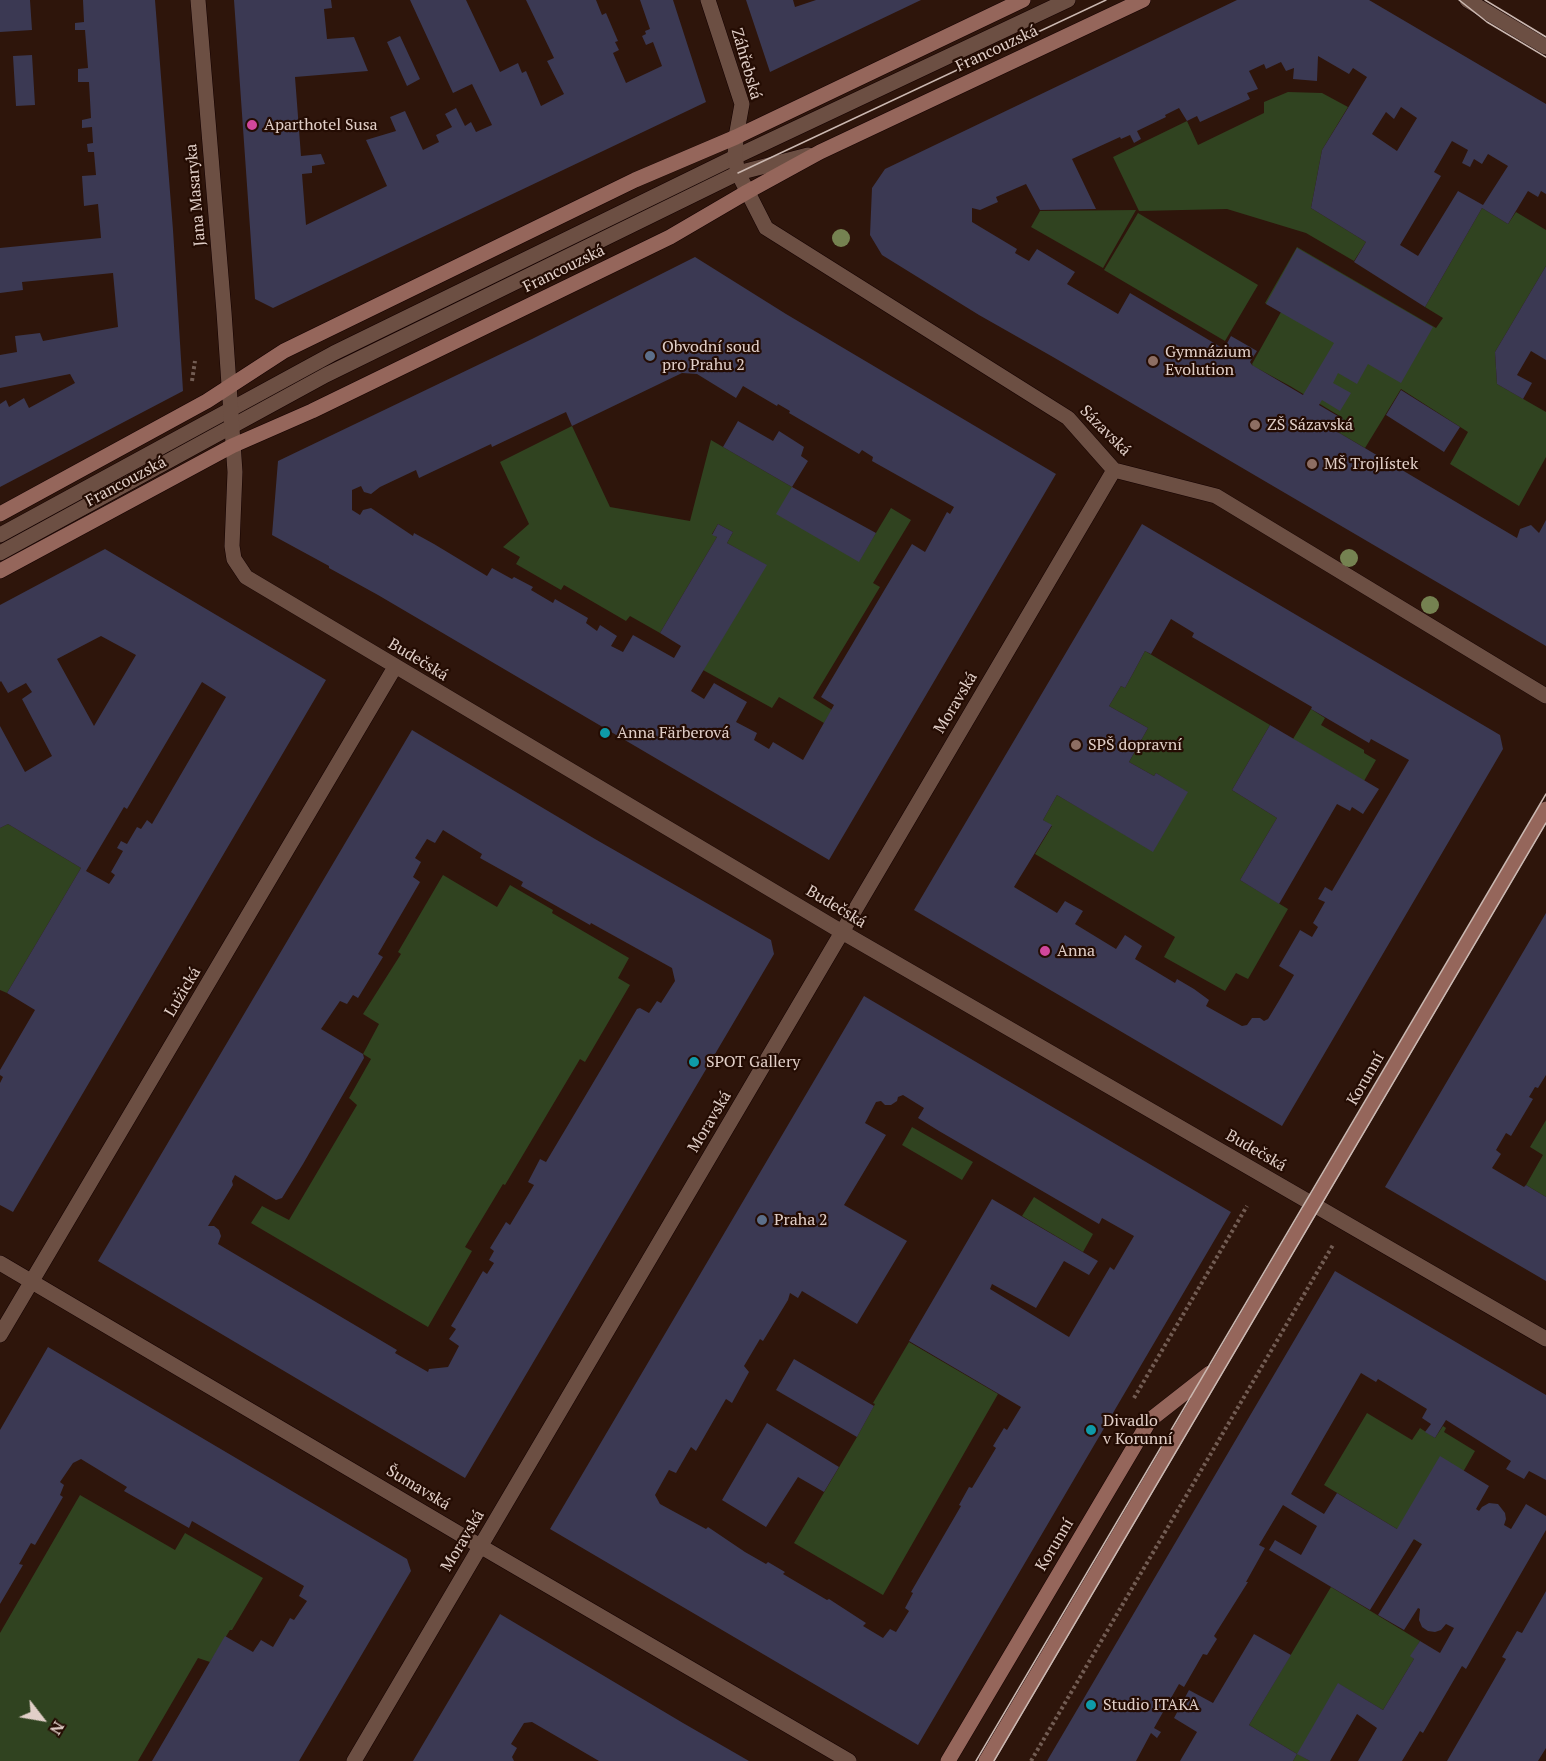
<!DOCTYPE html>
<html>
<head>
<meta charset="utf-8">
<style>
	body { margin:0 }
	#map { position:relative; width:1546px; height:1761px; overflow:hidden; background:#2e150b; font-family:"PT Serif",serif }
	canvas { display:block }
	.north { position:absolute; left:12px; top:1689px; width:60px; height:60px; -webkit-text-stroke:4px #240c03; paint-order:stroke; rotate:121deg; font-size:16px; font-weight:700; line-height:24px; text-align:center; color:#e1cfc8 }
	.north::after { content:''; display:block; margin:auto; width:21px; height:27px; background:#e1cfc8; clip-path:polygon(50% 0,100% 100%,50% 72%,0 100%) }
</style>
</head>
<body>
<div id="map">
<canvas width="1546" height="1761"></canvas>
<div class="north">N</div>
</div>
<script>
const ctx = document.querySelector('canvas').getContext('2d');
ctx.lineJoin = 'round';
function fillPath(path, color) { ctx.fillStyle = color; ctx.fill(path, 'evenodd'); }
const shape = rows => new Path2D(rows.map(r => 'M' + r).join(''));
function strokePath(path, color, width, dash) { ctx.strokeStyle = color; ctx.lineWidth = width; ctx.lineCap = dash ? 'butt' : 'round'; ctx.setLineDash(dash || []); ctx.stroke(path); }
function label(font, color, halo, rows, align = 'center') {
  ctx.font = font + ' "PT Serif",serif'; ctx.lineWidth = 4.5; ctx.setLineDash([]); ctx.textBaseline = 'middle'; ctx.strokeStyle = halo; ctx.fillStyle = color; for (const [text, x, y, turn = 0] of rows) {
    ctx.save(); ctx.translate(x, y); ctx.rotate((+turn || 0) * Math.PI / 180); ctx.textAlign = isNaN(turn) ? turn : align; if (halo) ctx.strokeText(text, 0, 0); ctx.fillText(text, 0, 0); ctx.restore();
  }
}
fillPath(shape([
	[1288,92,1322,93,1348,107,1322,150,1311,208,1366,242,1354,261,1306,233,1227,209,1139,211,1113,157,1187,121,1198,145,1264,113,1264,102],
	[1482,208,1508,224,1516,212,1546,230,1546,266,1495,352,1497,384,1546,412,1546,457,1519,506,1450,464,1468,432,1401,389,1365,448,1336,431,1343,418,1290,386,1253,366,1252,364,1281,312,1265,303,1297,247,1436,328,1443,318,1425,307],
	[1136,210,1103,268,1031,227,1040,211],
	[1138,213,1258,285,1225,341,1104,270],
	[572,426,610,507,690,521,711,440,792,487,859,561,891,508,911,520,873,583,880,587,813,698,832,710,824,723,779,697,772,708,703,670,766,565,727,543,733,532,718,524,712,534,717,537,660,633,630,616,626,621,564,585,561,590,516,564,520,557,503,547,529,524,500,462],
	[1145,651,1270,725,1232,790,1277,818,1240,880,1288,909,1248,979,1236,973,1225,991,1164,957,1175,937,1035,854,1052,826,1043,820,1057,795,1153,851,1187,792,1156,773,1154,776,1129,762,1148,728,1109,706,1121,686,1125,688],
	[1311,709,1325,718,1321,725,1364,750,1364,753,1376,760,1364,781,1293,739],
	[8,824,81,868,7,993,0,990,0,828],
	[443,875,497,907,510,885,553,910,552,913,629,958,618,978,630,985,585,1062,580,1059,505,1185,503,1184,465,1247,472,1251,428,1327,251,1223,262,1206,289,1220,357,1105,349,1098,371,1059,363,1054,379,1024,363,1014,401,954,398,952],
	[1546,1120,1546,1197,1526,1185,1543,1155,1530,1147],
	[912,1127,973,1162,962,1180,902,1145],
	[1034,1197,1093,1234,1083,1252,1022,1216],
	[909,1342,998,1394,883,1595,794,1543,857,1437,875,1404,873,1403],
	[1367,1413,1412,1440,1420,1428,1435,1438,1443,1426,1446,1428,1444,1432,1475,1451,1422,1544,1324,1485],
	[80,1495,175,1550,185,1533,263,1578,232,1630,230,1630,210,1662,198,1658,138,1761,0,1761,0,1633],
	[1331,1587,1420,1641,1411,1656,1414,1659,1383,1710,1339,1684,1298,1754,1310,1761,1293,1761,1297,1754,1249,1725]
]), '#304320');
fillPath(shape([
	[0,0,30,0,32,30,0,32],
	[83,0,155,0,173,230,183,391,0,487,0,404,6,400,9,407,24,398,29,408,75,383,70,374,0,388,0,355,17,352,15,336,40,333,43,341,118,327,113,273,22,282,23,290,0,293,0,248,101,238,98,204,84,206,82,176,96,175,94,152,88,152,87,144,93,143,92,127,82,128,82,120,91,118,89,82,78,82,78,69,88,68,85,30,75,30,75,23,84,22],
	[234,0,331,0,332,8,324,9,327,39,354,37,368,71,295,77,301,156,321,154,325,164,312,166,312,173,302,174,306,225,387,186,366,140,396,131,390,117,405,111,423,150,439,142,436,135,452,127,445,114,456,108,465,126,471,122,476,132,492,125,472,84,453,93,410,0,466,0,500,72,518,63,522,73,526,71,541,106,564,94,547,61,554,58,526,0,596,0,602,15,606,13,618,41,615,42,619,50,613,53,626,83,662,66,653,42,646,45,642,36,646,34,645,31,650,29,640,0,673,0,706,102,273,308,255,299],
	[746,0,793,0,795,7,816,0,921,0,770,72],
	[1237,0,1369,0,1546,104,1546,194,1541,191,1538,197,1528,191,1508,224,1482,208,1425,307,1354,262,1366,242,1311,208,1322,150,1367,77,1353,68,1349,74,1318,56,1317,81,1293,79,1294,68,1286,71,1281,62,1266,69,1264,64,1249,71,1258,89,1247,93,1250,99,1200,122,1197,116,1187,121,1179,108,1165,115,1166,117,1137,131,1141,139,1134,143,1130,135,1121,139,1120,137,1072,159,1096,209,1040,210,1026,184,996,197,998,202,980,210,972,208,972,222,1017,249,1015,253,1029,261,1037,249,1075,272,1067,284,1118,314,1130,293,1224,349,1231,336,1257,351,1250,362,1252,365,1303,395,1334,343,1266,304,1297,248,1433,327,1401,383,1368,364,1357,384,1338,373,1333,383,1351,393,1340,411,1322,400,1319,405,1343,419,1336,431,1517,538,1520,529,1531,525,1539,533,1546,520,1546,646,1053,357,979,315,882,255,870,235,872,188,885,169],
	[1401,107,1417,118,1397,151,1372,134,1386,112,1394,119],
	[1452,141,1468,150,1462,163,1470,167,1474,159,1482,164,1488,154,1508,166,1483,205,1458,191,1418,256,1400,245,1441,176,1434,172],
	[400,36,420,79,407,86,387,42],
	[32,55,35,105,16,106,13,56],
	[695,257,786,314,1056,474,829,860,378,595,329,568,329,566,272,535,278,461,532,339],
	[682,373,697,374,736,398,743,386,777,406,778,404,790,411,789,413,859,454,862,450,873,457,872,461,954,507,950,514,947,512,925,552,912,544,885,589,821,697,834,705,803,760,773,742,769,749,754,740,757,733,736,722,747,702,714,683,704,699,691,691,767,565,727,543,733,532,718,524,712,535,717,537,660,633,681,646,674,658,633,635,623,652,611,646,617,636,600,625,597,631,586,623,588,618,555,599,553,603,531,590,533,587,514,577,512,579,492,568,487,576,434,544,414,533,413,536,371,508,363,510,360,515,352,510,352,490,361,486,364,492,371,494,380,487,416,470,419,478,491,444,492,447,566,412,572,426],
	[1546,266,1546,360,1531,351,1517,375,1532,383,1523,399,1497,384,1495,352],
	[1401,390,1460,427,1444,452,1386,415],
	[738,421,773,441,779,431,804,447,801,456,808,461,792,487,876,533,859,562,776,514,792,487,723,447],
	[1142,524,1500,735,1503,749,1282,1126,914,910],
	[1171,619,1194,633,1192,637,1312,707,1311,709,1369,743,1371,739,1409,760,1332,891,1325,887,1318,899,1325,902,1313,923,1318,927,1312,937,1300,930,1279,966,1294,975,1280,999,1268,1019,1264,1021,1260,1018,1252,1018,1247,1025,1242,1026,1206,1006,1209,1000,1194,989,1177,979,1175,983,1135,959,1142,946,1125,935,1116,949,1075,924,1083,911,1065,901,1057,913,1014,887,1052,825,1043,820,1057,795,1153,852,1188,792,1156,773,1154,776,1129,762,1148,728,1109,706,1121,686,1125,688,1145,651,1151,654],
	[105,549,326,680,13,1212,0,1205,0,1083,3,1077,0,1075,0,1070,35,1010,7,993,81,868,8,824,0,828,0,726,25,772,52,756,22,699,32,692,26,683,8,693,1,681,0,682,0,605],
	[101,636,136,655,94,726,57,659],
	[202,682,226,697,152,824,147,820,141,829,137,827,127,844,121,841,117,848,123,851,111,872,115,875,109,884,86,871,124,807,127,809],
	[1270,725,1379,789,1363,814,1352,807,1350,811,1337,804,1279,904,1240,880,1277,818,1232,790],
	[412,730,595,839,771,940,774,954,465,1478,98,1261],
	[443,830,482,854,480,858,523,882,521,886,590,925,591,923,672,968,675,981,661,1003,657,1001,649,1013,640,1008,637,1009,546,1162,540,1159,528,1182,534,1185,510,1225,506,1222,490,1248,494,1251,489,1260,494,1263,487,1274,483,1271,451,1326,456,1329,449,1339,459,1346,448,1367,429,1369,428,1372,395,1353,397,1350,218,1244,221,1236,219,1230,214,1226,208,1226,233,1185,232,1181,235,1175,276,1200,282,1198,303,1164,364,1058,363,1054,321,1029,340,1001,347,1004,353,995,358,998,383,957,378,954,420,882,413,877,421,862,415,858,427,839,435,843],
	[1546,913,1546,1075,1538,1088,1535,1087,1529,1097,1533,1099,1511,1136,1506,1133,1496,1150,1501,1154,1492,1168,1524,1187,1526,1185,1546,1197,1546,1281,1385,1187],
	[864,996,1231,1212,918,1745,550,1529],
	[903,1095,924,1108,918,1118,939,1131,1099,1224,1102,1218,1134,1236,1114,1270,1110,1267,1069,1337,990,1289,992,1284,1036,1308,1064,1261,1089,1275,1098,1261,992,1199,909,1341,1021,1407,1007,1430,1004,1428,993,1446,996,1448,972,1488,969,1487,959,1505,961,1506,911,1592,913,1593,905,1608,909,1611,896,1632,890,1629,883,1638,863,1626,866,1623,829,1599,827,1600,783,1574,785,1572,768,1562,766,1564,745,1552,708,1527,706,1529,660,1504,655,1495,669,1470,676,1473,691,1447,696,1451,726,1399,732,1403,749,1372,744,1366,760,1339,763,1341,788,1300,790,1293,798,1298,802,1291,857,1324,907,1241,844,1205,886,1135,865,1123,876,1102,881,1101,885,1105,891,1105,897,1101,898,1097],
	[1335,1271,1546,1395,1546,1480,1529,1471,1524,1479,1506,1469,1511,1461,1446,1420,1435,1438,1425,1432,1431,1424,1422,1418,1427,1409,1378,1379,1376,1382,1361,1373,1291,1494,1324,1514,1337,1493,1397,1529,1440,1456,1489,1486,1476,1509,1479,1511,1482,1507,1489,1503,1498,1504,1505,1513,1506,1519,1504,1525,1511,1529,1526,1504,1546,1516,1546,1530,1466,1669,1462,1666,1423,1733,1420,1731,1402,1761,1358,1761,1377,1728,1357,1714,1330,1761,1310,1761,1297,1754,1293,1761,1180,1761,1197,1732,1174,1718,1189,1690,1213,1703,1254,1634,1291,1655,1249,1725,1297,1754,1338,1683,1383,1710,1414,1659,1410,1656,1420,1641,1440,1653,1454,1628,1446,1624,1441,1630,1435,1632,1428,1631,1422,1627,1419,1620,1420,1609,1418,1608,1404,1630,1378,1615,1422,1544,1414,1539,1370,1610,1269,1550,1275,1540,1301,1555,1317,1526,1283,1505,1259,1545,1265,1548,1246,1582,1248,1582,1214,1636,1217,1639,1207,1655,1203,1654,1184,1687,1179,1684,1154,1728,1161,1732,1157,1738,1151,1733,1136,1761,1047,1761],
	[48,1347,407,1559,411,1571,299,1761,152,1761,225,1636,253,1652,261,1640,273,1647,290,1618,294,1620,307,1601,299,1596,304,1586,192,1521,189,1528,124,1491,127,1487,81,1459,73,1463,60,1482,64,1485,60,1495,63,1497,35,1545,31,1543,19,1564,23,1565,0,1604,0,1430],
	[794,1359,874,1406,857,1437,776,1390],
	[767,1423,839,1467,824,1492,798,1477,766,1527,722,1500],
	[1546,1591,1546,1748,1538,1761,1447,1761,1506,1659,1502,1657,1517,1631,1522,1633],
	[500,1614,683,1723,749,1761,599,1761,532,1722,524,1723,511,1744,517,1748,512,1757,514,1761,413,1761]
]), '#3b3953');
const lane = shape([
	[0,535,334,353,735,157,1068,0],
	[0,553,326,375,738,173,808,155]
]);
const street = shape([
	[198,0,224,312,235,472,232,546,234,559,246,577,842,932,1546,1339],
	[708,0,742,104,736,137,735,157,738,173,766,228,1068,418,1114,470,1216,496,1546,696],
	[1467,0,1546,47],
	[0,1263,480,1546,849,1761],
	[0,1335,395,667],
	[354,1761,1114,470]
]);
const secondary = shape([
	[0,514,207,401,284,351,635,180,736,137,1023,0],
	[0,571,232,446,312,411,670,237,747,192,820,152,1143,0],
	[948,1761,1150,1420,1210,1373],
	[986,1761,1546,809]
]);
strokePath(lane, '#150200', 16);
strokePath(street, '#150200', 16);
strokePath(secondary, '#150200', 16);
strokePath(shape([
	[192,381,195,361],
	[1134,1398,1247,1206],
	[1031,1761,1333,1245]
]), '#725c53', 4, [3, 3]);
strokePath(lane, '#6c4f43', 15);
strokePath(street, '#6c4f43', 15);
strokePath(secondary, '#95665b', 15);
strokePath(shape([
	[1459,0,1487,22,1546,57],
	[1485,0,1546,37],
	[738,173,1106,0],
	[976,1761,1546,794],
	[994,1761,1546,823]
]), '#cbb8b1', 1.5);
ctx.fillStyle = '#758251';
for (const [x, y] of [
	[841,238],
	[1349,558],
	[1430,605]
]) { ctx.beginPath(); ctx.arc(x, y, 9, 0, 2 * Math.PI); ctx.fill(); }
for (const [x, y, r, color] of [
	[252,125,6,"#d1479c"],
	[650,356,6,"#5c6f8a"],
	[1153,361,6,"#8d6e63"],
	[1255,425,6,"#8d6e63"],
	[1312,464,6,"#8d6e63"],
	[605,733,6,"#0f9aa8"],
	[1076,745,6,"#8d6e63"],
	[1045,951,6,"#d1479c"],
	[694,1062,6,"#0f9aa8"],
	[762,1220,6,"#5c6f8a"],
	[1091,1430,6,"#0f9aa8"],
	[1091,1705,6,"#0f9aa8"]
]) { const dot = new Path2D(); dot.arc(x, y, r, 0, 2 * Math.PI); ctx.fillStyle = color; ctx.fill(dot); strokePath(dot, '#240c03', 2); }
label('16px', '#e1cfc8', '#240c03', [
	["Francouzská",997,49,-25],
	["Záhřebská",746,64,74],
	["Jana Masaryka",196,195,-95],
	["Francouzská",564,269,-26],
	["Sázavská",1105,431,45],
	["Francouzská",126,482,-28],
	["Budečská",418,660,31],
	["Moravská",956,703,-59],
	["Budečská",836,907,31],
	["Lužická",183,992,-59],
	["Korunní",1366,1079,-60],
	["Moravská",710,1122,-59],
	["Budečská",1256,1151,30],
	["Šumavská",418,1488,31],
	["Moravská",463,1541,-59],
	["Korunní",1055,1545,-59]
]);
label('16px', '#e1cfc8', '#240c03', [
	["Aparthotel Susa",264,125],
	["Obvodní soud",662,347],
	["pro Prahu 2",662,365],
	["Gymnázium",1165,352],
	["Evolution",1165,370],
	["ZŠ Sázavská",1267,425],
	["MŠ Trojlístek",1324,464],
	["Anna Fӓrberová",617,733],
	["SPŠ dopravní",1088,745],
	["Anna",1057,951],
	["SPOT Gallery",706,1062],
	["Praha 2",774,1220],
	["Divadlo",1103,1421],
	["v Korunní",1103,1439],
	["Studio ITAKA",1103,1705]
], 'left');
</script>
</body>
</html>
